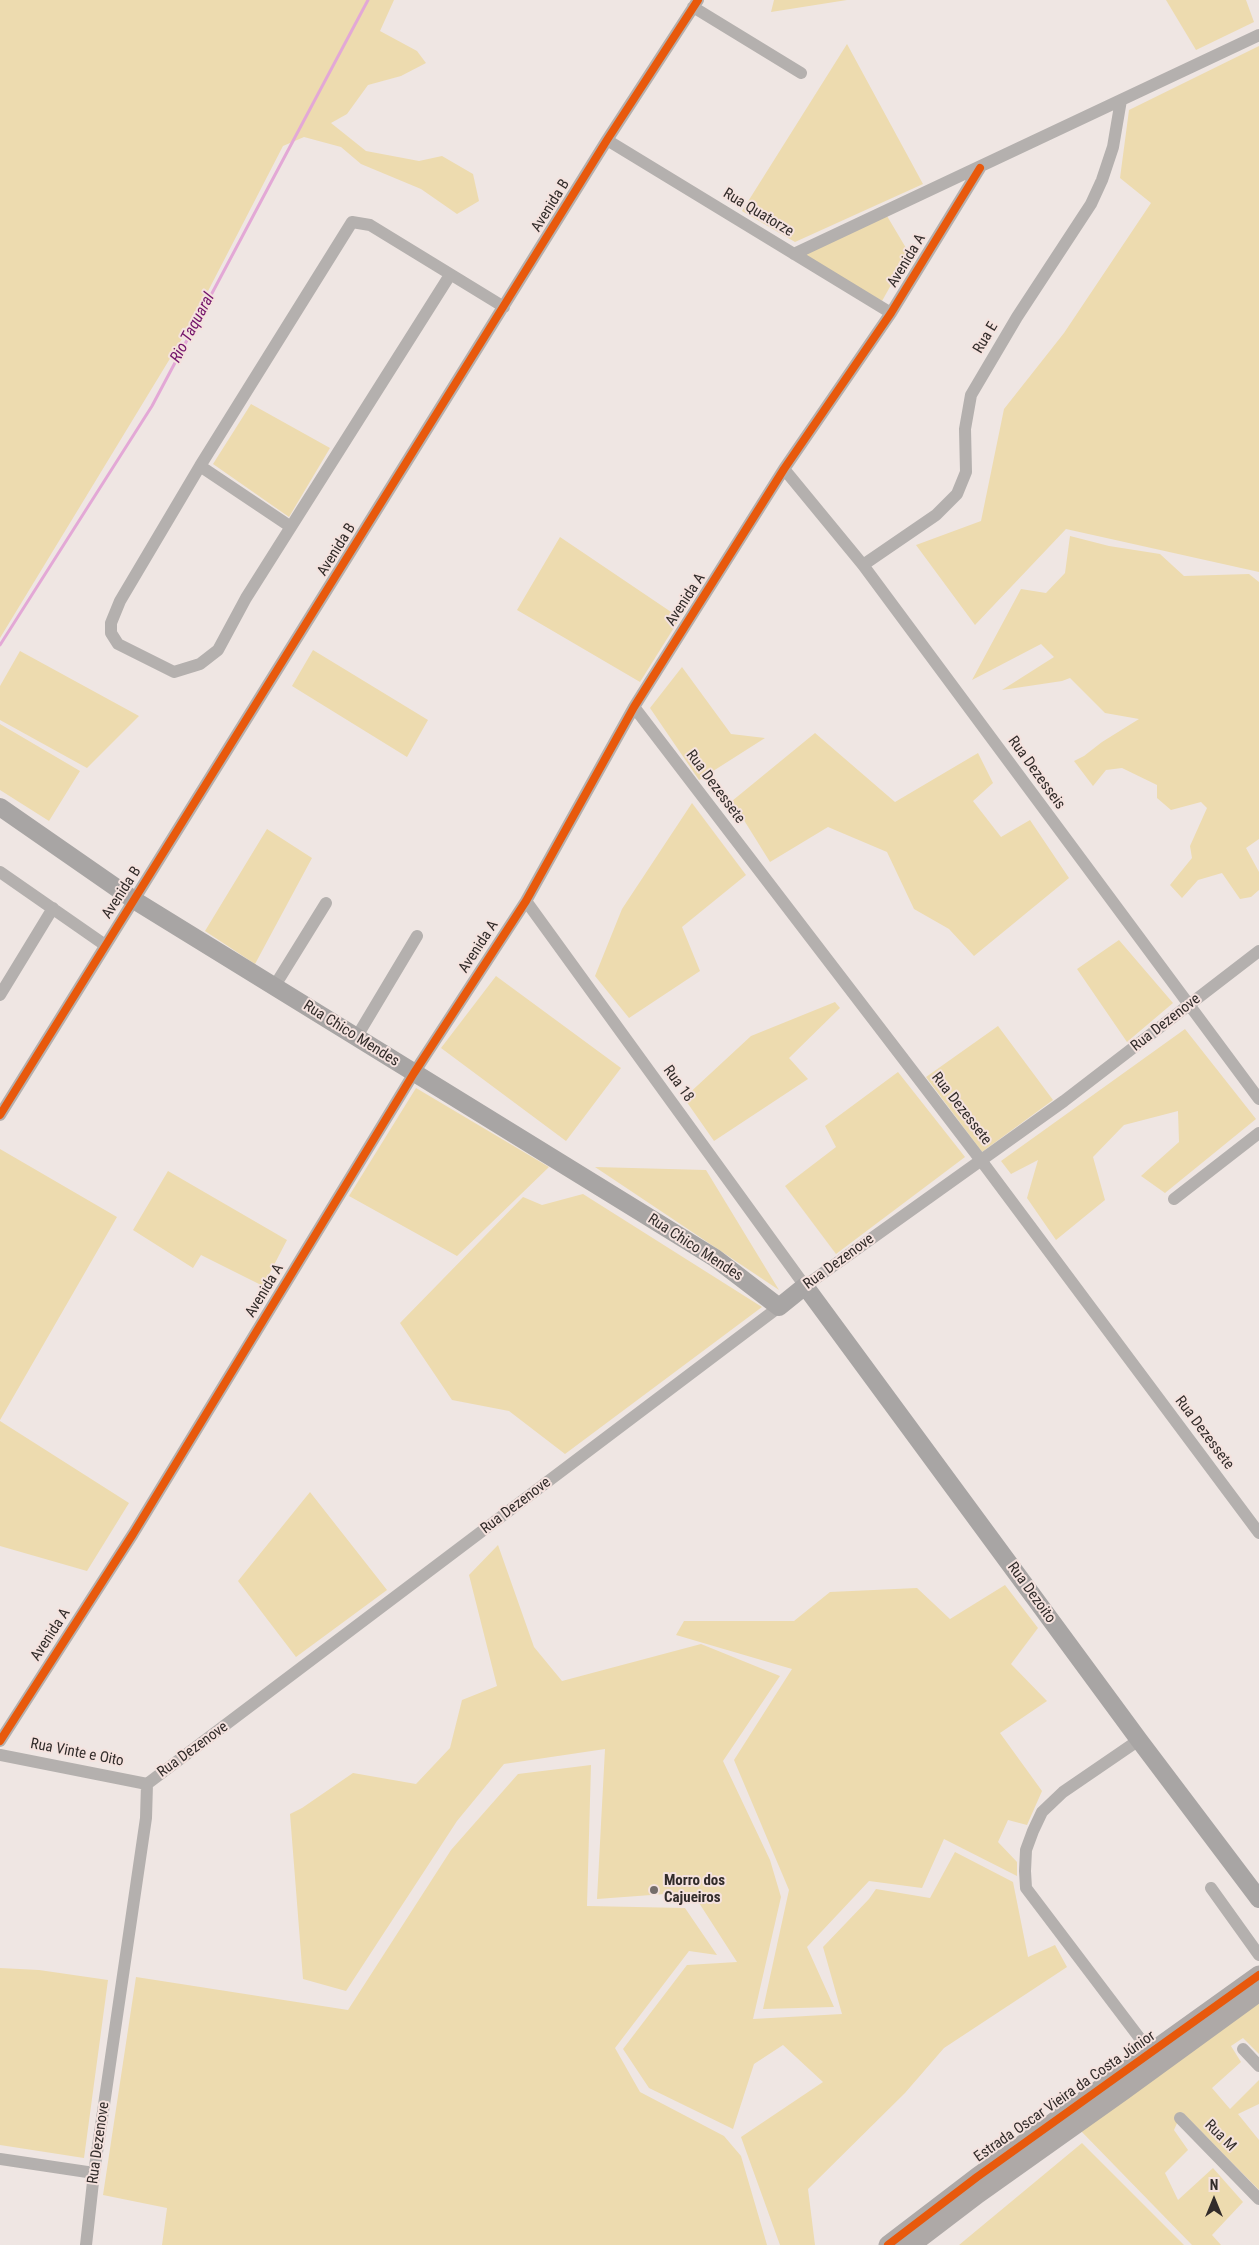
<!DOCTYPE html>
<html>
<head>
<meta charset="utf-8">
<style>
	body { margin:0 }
	#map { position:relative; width:1259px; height:2245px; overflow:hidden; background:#efe6e3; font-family:"Roboto Condensed",sans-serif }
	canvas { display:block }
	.north { position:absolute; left:1189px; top:2175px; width:50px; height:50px; -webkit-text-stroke:4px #f4e2de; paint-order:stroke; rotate:0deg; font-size:14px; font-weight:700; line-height:20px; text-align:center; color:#322c2a }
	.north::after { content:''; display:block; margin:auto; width:18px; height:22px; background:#322c2a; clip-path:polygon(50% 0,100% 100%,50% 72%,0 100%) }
</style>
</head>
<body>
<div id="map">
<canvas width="1259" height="2245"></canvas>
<div class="north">N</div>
</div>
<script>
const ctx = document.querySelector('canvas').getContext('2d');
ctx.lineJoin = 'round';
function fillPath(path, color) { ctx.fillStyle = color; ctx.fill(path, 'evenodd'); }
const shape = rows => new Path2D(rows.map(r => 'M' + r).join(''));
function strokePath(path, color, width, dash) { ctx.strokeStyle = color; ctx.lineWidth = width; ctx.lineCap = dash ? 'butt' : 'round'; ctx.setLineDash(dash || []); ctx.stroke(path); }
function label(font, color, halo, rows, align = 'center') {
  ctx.font = font + ' "Roboto Condensed",sans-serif'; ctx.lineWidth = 4; ctx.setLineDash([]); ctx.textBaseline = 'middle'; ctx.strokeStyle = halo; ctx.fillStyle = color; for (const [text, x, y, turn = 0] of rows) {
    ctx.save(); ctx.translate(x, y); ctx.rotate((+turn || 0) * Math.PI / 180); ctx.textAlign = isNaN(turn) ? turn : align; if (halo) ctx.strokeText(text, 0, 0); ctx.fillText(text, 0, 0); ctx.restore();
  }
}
fillPath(shape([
	[0,0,394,0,380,31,417,51,426,63,401,76,368,85,347,114,331,123,366,151,419,161,442,156,473,174,479,201,457,214,421,189,361,164,341,147,304,137,283,146,191,324,0,638],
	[774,0,847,0,771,12],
	[1166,0,1246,0,1254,22,1196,50],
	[847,44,923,184,795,242,742,211],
	[1259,46,1259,572,1066,529,975,625,916,545,981,521,1004,409,1064,333,1151,203,1120,178,1129,110],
	[887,216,909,253,882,301,804,255],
	[251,404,330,448,289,517,213,464],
	[1070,536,1109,546,1160,554,1184,576,1249,574,1259,582,1259,839,1246,848,1259,872,1259,890,1251,897,1240,899,1222,873,1198,880,1182,898,1170,885,1192,858,1190,846,1207,808,1201,802,1171,810,1157,798,1157,785,1122,768,1106,770,1093,786,1074,761,1084,756,1102,742,1139,719,1105,713,1070,678,1062,681,1002,690,1054,657,1041,644,972,680,1021,589,1046,593,1065,573],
	[560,537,680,618,640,682,517,610],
	[313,650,428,720,407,757,292,686],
	[20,651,139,716,87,768,0,720,0,686],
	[682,667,731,734,765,738,699,780,650,708],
	[0,724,80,771,49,821,0,790],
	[815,733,895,802,978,753,993,783,973,801,1001,837,1030,820,1069,878,974,956,949,929,914,909,887,852,828,827,770,862,732,801],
	[692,803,746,875,682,927,700,971,629,1018,595,976,622,909],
	[267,829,312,858,255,964,205,931],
	[1119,940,1173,1003,1127,1042,1077,969],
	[496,976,621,1068,566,1141,441,1048],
	[835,1002,840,1008,789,1058,808,1079,714,1141,684,1098,751,1036],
	[998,1026,1053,1100,982,1152,926,1077],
	[1185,1029,1256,1119,1165,1193,1141,1176,1179,1142,1178,1111,1124,1125,1093,1157,1105,1200,1056,1240,1027,1198,1038,1160,1011,1174,1001,1161],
	[898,1072,965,1157,836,1254,785,1186,836,1147,825,1126],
	[416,1088,549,1167,457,1256,349,1196],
	[0,1149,117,1217,0,1420],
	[595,1167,706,1170,779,1290],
	[168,1171,287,1240,263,1286,201,1255,193,1268,133,1230],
	[583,1194,762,1307,565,1454,509,1411,452,1400,400,1323,523,1197,542,1205],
	[0,1421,129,1503,87,1571,0,1546],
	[310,1492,387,1590,296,1657,238,1581],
	[498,1545,534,1647,562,1681,701,1644,780,1676,723,1761,770,1860,781,1897,753,2019,842,2014,823,1947,869,1899,876,1889,930,1898,955,1852,1013,1882,1028,1957,1055,1945,1067,1967,944,2048,905,2093,808,2189,815,2245,780,2245,741,2137,823,2082,783,2045,754,2064,733,2129,649,2088,623,2049,687,1965,737,1962,692,1892,597,1899,605,1749,504,1764,457,1821,346,1991,303,1979,290,1814,302,1808,353,1773,416,1784,450,1748,462,1700,497,1686,469,1575],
	[1005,1585,1038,1628,1011,1664,1047,1701,1000,1733,1042,1791,1027,1825,1008,1820,998,1842,1017,1862,1017,1876,944,1839,922,1888,869,1881,807,1947,834,2007,763,2009,789,1890,734,1760,792,1669,676,1635,684,1621,794,1621,830,1592,917,1588,950,1619],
	[591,1765,587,1906,685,1908,717,1955,689,1951,615,2048,640,2092,724,2136,741,2156,767,2245,162,2245,167,2208,103,2195,136,1977,348,2010,451,1850,518,1774],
	[0,1968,39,1970,108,1980,84,2158,0,2145],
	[1259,2000,1259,2054,1243,2038,1231,2046,1241,2062,1212,2088,1230,2109,1259,2080,1259,2104,1238,2114,1259,2140,1259,2190,1182,2112,1174,2130,1188,2150,1165,2173,1178,2200,1213,2168,1243,2202,1212,2235,1221,2245,1192,2245,1080,2130],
	[1082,2143,1184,2245,959,2245]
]), '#eddbaf');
strokePath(shape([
	[0,645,152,406,368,0]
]), '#e3a8d6', 3);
strokePath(shape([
	[693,7,801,73],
	[607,140,891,313],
	[794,254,1259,35],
	[450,275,246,598,218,650,200,664,174,672,118,644,111,633,111,623,120,601,200,466,352,222,370,225,504,307],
	[200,466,291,527],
	[784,469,863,565,1259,1099],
	[863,565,936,515,957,494,966,472,965,429,971,395,1017,317,1091,204,1102,180,1113,147,1121,100],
	[634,707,980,1159,1259,1533],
	[0,872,105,945],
	[526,901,805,1286,1064,1101,1259,951],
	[274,987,326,903],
	[0,995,53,908],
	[356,1038,417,936],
	[0,1115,607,140,698,0],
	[1174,1199,1259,1133],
	[1139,1740,1063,1792,1042,1812,1033,1831,1026,1850,1025,1871,1026,1888,1151,2053],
	[0,1741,133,1534,414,1073,526,901,634,707,784,469,891,313,980,168],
	[0,1755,147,1784],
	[1211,1888,1259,1955],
	[1243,2049,1259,2066],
	[1180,2118,1259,2199],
	[0,2159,94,2173],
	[86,2245,94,2173,146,1818,147,1784,779,1307]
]), '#b4b0ae', 12);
strokePath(shape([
	[0,807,134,900,715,1258,779,1307,805,1286,1139,1740,1259,1899]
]), '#a8a5a4', 18);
strokePath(shape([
	[888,2245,977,2177,1259,1975],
	[911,2245,978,2194,1123,2091,1259,1992]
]), '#aea9a7', 19);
strokePath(shape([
	[0,1115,607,140,698,0],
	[0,1741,133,1534,414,1073,526,901,634,707,784,469,891,313,980,168],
	[888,2245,977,2177,1259,1975]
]), '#e8590c', 8);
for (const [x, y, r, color] of [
	[654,1890,5,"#746d6b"]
]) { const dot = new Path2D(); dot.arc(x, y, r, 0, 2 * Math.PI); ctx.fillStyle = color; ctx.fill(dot); strokePath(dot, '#f4e2de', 2); }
label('15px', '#322c2a', '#f4e2de', [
	["Avenida B",551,206,-58],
	["Rua Quatorze",758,213,31],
	["Avenida A",907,261,-59],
	["Rua E",986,338,-59],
	["Avenida B",337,550,-58],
	["Avenida A",686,600,-57],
	["Rua Dezesseis",1036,773,54],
	["Rua Dezessete",715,787,53],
	["Avenida B",122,893,-57],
	["Avenida A",479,947,-57],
	["Rua Dezenove",1166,1023,-38],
	["Rua Chico Mendes",351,1034,32],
	["Rua 18",678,1084,54],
	["Rua Dezessete",961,1109,52],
	["Rua Chico Mendes",695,1248,33],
	["Rua Dezenove",839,1262,-36],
	["Avenida A",265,1291,-59],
	["Rua Dezessete",1204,1433,53],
	["Rua Dezenove",516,1506,-37],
	["Rua Dezoito",1031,1593,54],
	["Avenida A",51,1635,-57],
	["Rua Dezenove",193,1750,-36],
	["Rua Vinte e Oito",77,1753,11],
	["Estrada Oscar Vieira da Costa Júnior",1065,2097,-35],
	["Rua M",1220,2136,45],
	["Rua Dezenove",99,2143,-82]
]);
label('bold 15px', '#322c2a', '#f4e2de', [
	["Morro dos",664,1881],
	["Cajueiros",664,1898]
], 'left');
label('italic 16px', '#721269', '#f4e2de', [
	["Rio Taquaral",193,328,-62]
]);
</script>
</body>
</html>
